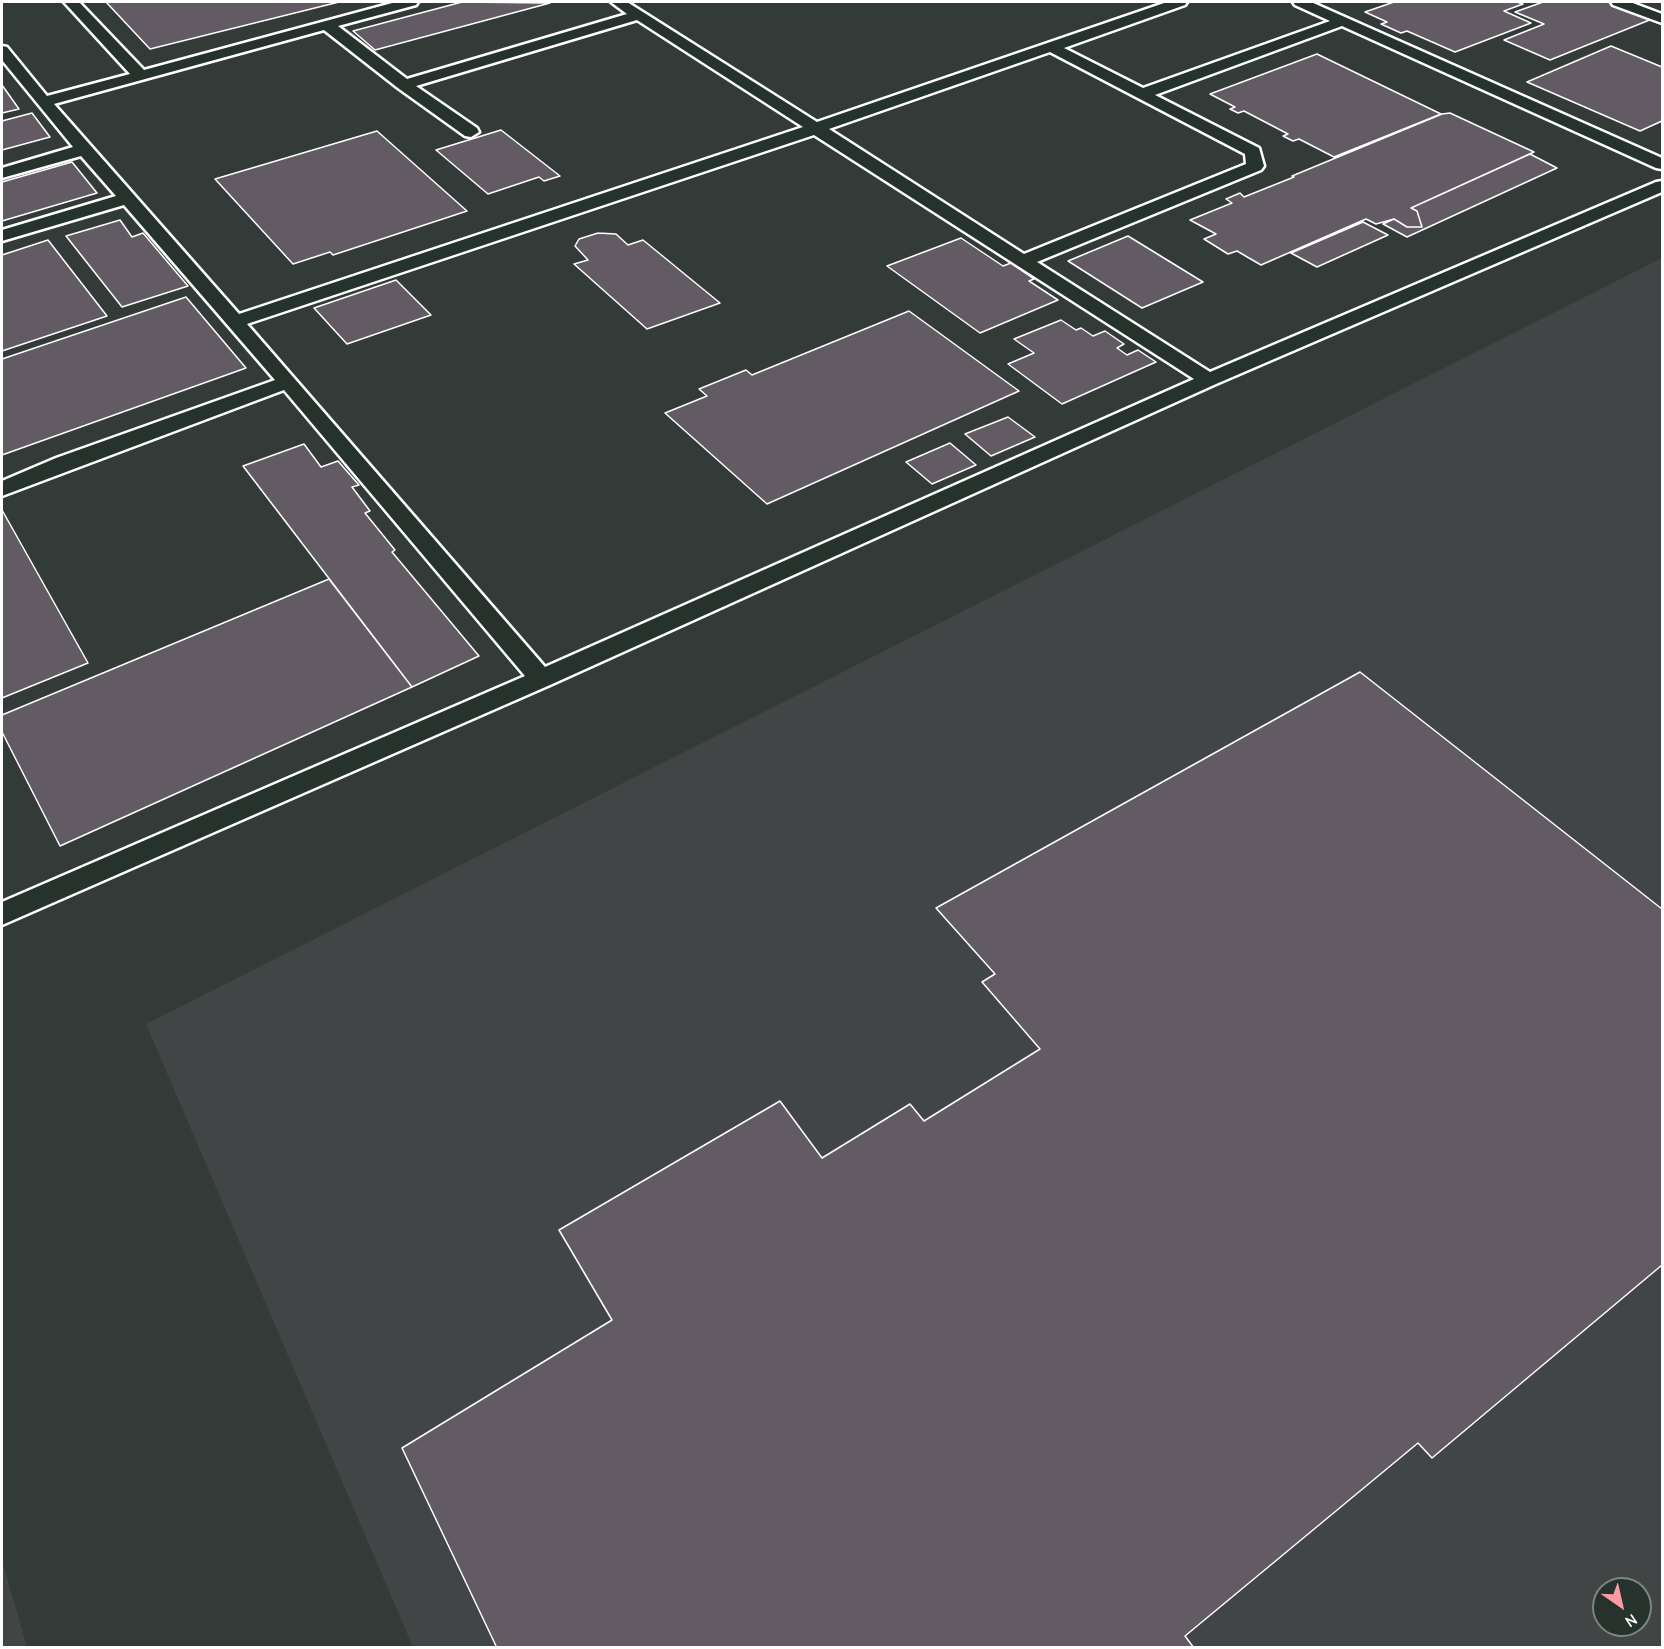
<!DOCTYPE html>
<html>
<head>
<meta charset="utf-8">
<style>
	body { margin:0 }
	#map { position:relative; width:1664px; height:1649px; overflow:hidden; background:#323b38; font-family:"Comic Neue",sans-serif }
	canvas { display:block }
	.frame { position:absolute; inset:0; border:3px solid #fff; pointer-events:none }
	.north { position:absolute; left:1592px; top:1577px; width:60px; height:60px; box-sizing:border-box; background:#26332d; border:2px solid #7d8581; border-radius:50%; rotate:146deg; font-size:16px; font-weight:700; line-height:24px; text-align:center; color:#fff }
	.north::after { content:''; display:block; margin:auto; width:21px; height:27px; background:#ff9aa2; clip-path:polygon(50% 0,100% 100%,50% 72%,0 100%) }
</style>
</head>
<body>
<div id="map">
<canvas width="1664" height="1649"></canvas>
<div class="frame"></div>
<div class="north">N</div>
</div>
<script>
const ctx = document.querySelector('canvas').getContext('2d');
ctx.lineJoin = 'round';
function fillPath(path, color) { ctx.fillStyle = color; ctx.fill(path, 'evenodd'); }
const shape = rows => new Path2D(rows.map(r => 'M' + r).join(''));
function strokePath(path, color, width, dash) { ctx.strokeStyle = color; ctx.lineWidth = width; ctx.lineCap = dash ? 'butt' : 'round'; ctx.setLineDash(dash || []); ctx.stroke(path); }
fillPath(shape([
	[1662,258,1662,1647,413,1647,146,1024],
	[1604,1589,1640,1589,1640,1625,1604,1625],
	[2,1560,27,1647,2,1647]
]), '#414545');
const building = shape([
	[106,2,339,2,150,49,106,2],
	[462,2,550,3,375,50,353,31,462,2],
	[1394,2,1517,2,1523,4,1504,11,1531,23,1455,52,1407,31,1401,33,1381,24,1387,22,1365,12,1394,2],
	[1543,2,1609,2,1652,19,1550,60,1504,40,1544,24,1515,12,1543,2],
	[1611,46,1662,67,1662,121,1640,131,1527,82,1611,46],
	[1317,54,1441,114,1334,157,1299,139,1293,141,1283,136,1288,134,1244,111,1238,113,1230,109,1235,107,1210,94,1317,54],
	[2,85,19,109,2,113,2,85],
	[32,113,50,137,2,150,2,121,32,113],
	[1450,113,1534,152,1411,208,1417,211,1422,227,1407,227,1394,219,1376,224,1366,219,1261,265,1237,251,1228,254,1204,239,1216,234,1190,220,1232,203,1226,199,1240,193,1244,197,1294,177,1292,176,1442,114,1450,113],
	[501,130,560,176,544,181,539,177,488,194,436,150,501,130],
	[377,131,467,211,333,255,330,252,293,264,215,179,377,131],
	[1530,154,1557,168,1407,237,1383,224,1394,219,1407,227,1422,227,1417,211,1411,208,1530,154],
	[72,162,97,193,2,221,2,182,72,162],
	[120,220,132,237,143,233,188,286,122,307,66,236,120,220],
	[1363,222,1388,235,1317,267,1291,253,1363,222],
	[598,233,616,234,628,245,643,240,720,303,647,329,574,264,588,260,575,246,579,239,598,233],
	[1128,236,1203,282,1142,308,1068,261,1128,236],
	[961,238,1003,266,1011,263,1034,279,1029,281,1058,300,980,333,887,266,961,238],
	[48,240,107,316,2,351,2,255,48,240],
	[396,280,431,315,347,344,314,308,396,280],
	[186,297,246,368,2,455,2,359,186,297],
	[909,311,1019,391,767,504,665,413,707,396,699,389,746,370,752,375,909,311],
	[1061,320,1076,330,1081,328,1093,336,1105,331,1124,344,1117,348,1127,355,1138,350,1156,362,1062,404,1008,364,1034,353,1014,339,1061,320],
	[1008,417,1035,437,991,456,965,434,1008,417],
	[950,443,976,465,932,484,906,462,950,443],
	[304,444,321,467,338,461,359,485,352,487,370,511,365,513,395,550,392,552,479,656,412,687,243,466,304,444],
	[2,510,88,663,2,698,2,510],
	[329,579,412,687,60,846,2,732,2,715,329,579],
	[1360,672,1662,909,1662,1265,1432,1458,1418,1443,1185,1636,1194,1648,497,1648,402,1448,612,1320,559,1230,780,1101,822,1158,910,1104,924,1121,1040,1049,982,982,995,974,936,908,1360,672]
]);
fillPath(building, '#635b63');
strokePath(building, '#fff', 1.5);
const service = shape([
	[64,2,79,2,144,70,396,2,418,2,416,5,338,26,407,79,627,14,611,2,627,2,817,122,1167,2,1187,2,1185,5,1064,48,1143,88,1330,21,1295,5,1293,2,1311,2,1662,158,1662,169,1656,168,1342,26,1155,95,1259,148,1264,166,1261,170,1037,262,1210,372,1656,182,1662,181,1662,192,1216,384,550,685,2,925,2,902,525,676,284,390,2,496,2,481,56,458,275,380,124,205,2,241,2,230,116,196,81,156,2,178,2,168,73,147,2,60,2,46,7,47,47,96,130,74,64,2],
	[637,20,803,127,239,314,54,104,324,30,398,88,465,136,471,137,479,132,477,128,416,86,637,20],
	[1050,52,1245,154,1246,164,1024,254,829,129,1050,52],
	[814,135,1194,379,545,667,247,324,814,135],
	[1611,2,1630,2,1662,14,1662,23,1613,5,1611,2]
]);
strokePath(service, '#fff', 5);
fillPath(service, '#26332d');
</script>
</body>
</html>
